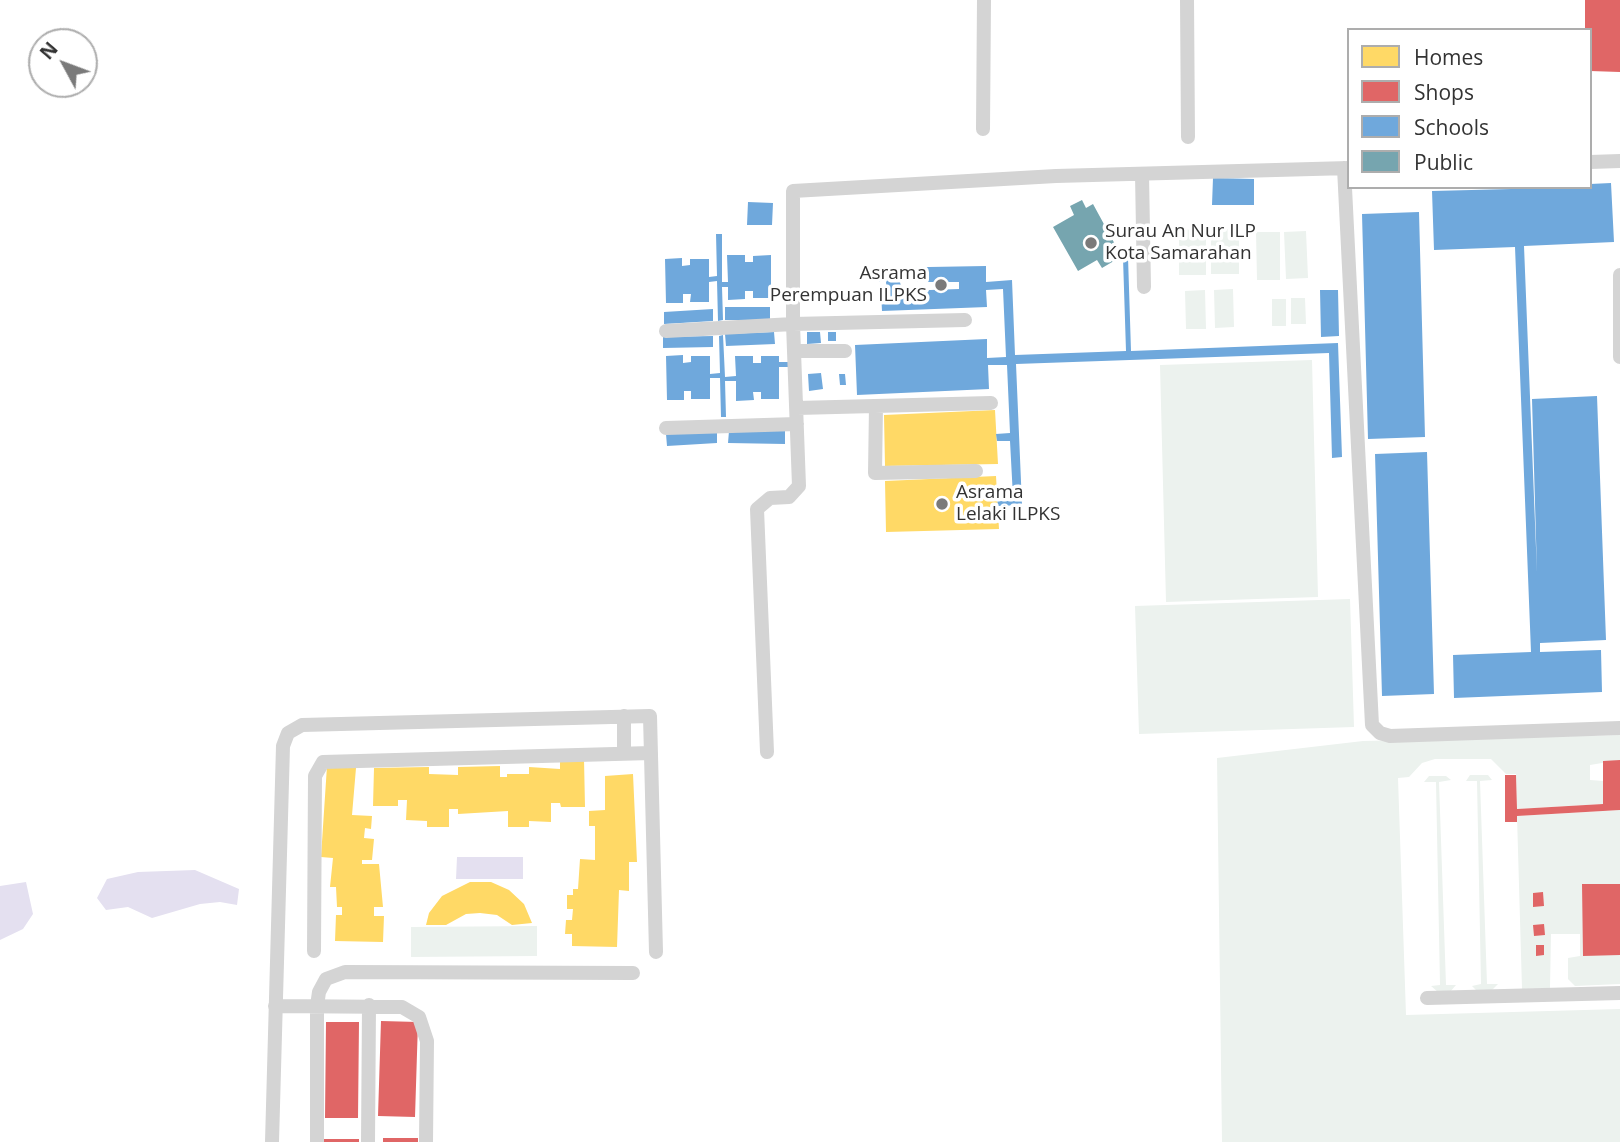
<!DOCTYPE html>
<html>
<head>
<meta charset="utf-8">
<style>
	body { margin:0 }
	#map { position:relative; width:1620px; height:1142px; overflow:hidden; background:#fff; font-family:"Open Sans",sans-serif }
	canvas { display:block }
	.legend { position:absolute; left:1347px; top:28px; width:245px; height:161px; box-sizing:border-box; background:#fff; border:2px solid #adadad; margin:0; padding:9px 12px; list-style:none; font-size:21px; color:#333 }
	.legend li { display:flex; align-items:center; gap:14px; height:35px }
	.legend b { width:35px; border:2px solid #adadad }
	.north { position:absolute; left:28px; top:28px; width:70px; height:70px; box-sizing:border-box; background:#fff; border:2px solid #adadad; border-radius:50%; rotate:311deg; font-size:19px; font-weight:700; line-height:28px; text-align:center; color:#333 }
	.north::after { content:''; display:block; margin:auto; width:24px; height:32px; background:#7a7a7a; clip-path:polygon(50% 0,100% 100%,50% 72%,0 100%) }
</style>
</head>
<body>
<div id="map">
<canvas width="1620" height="1142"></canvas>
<ul class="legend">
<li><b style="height:19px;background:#ffd966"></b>Homes</li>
<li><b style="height:19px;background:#e06666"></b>Shops</li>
<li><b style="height:19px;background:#6fa8dc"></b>Schools</li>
<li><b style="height:19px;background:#76a5af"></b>Public</li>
</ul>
<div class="north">N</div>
</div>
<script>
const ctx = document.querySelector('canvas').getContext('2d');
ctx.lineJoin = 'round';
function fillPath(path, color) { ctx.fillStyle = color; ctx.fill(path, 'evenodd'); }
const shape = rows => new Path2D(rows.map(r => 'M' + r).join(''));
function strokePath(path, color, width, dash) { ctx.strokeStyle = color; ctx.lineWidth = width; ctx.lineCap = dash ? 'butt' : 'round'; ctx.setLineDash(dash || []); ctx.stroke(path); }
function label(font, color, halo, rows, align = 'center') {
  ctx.font = font + ' "Open Sans",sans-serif'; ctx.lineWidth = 7; ctx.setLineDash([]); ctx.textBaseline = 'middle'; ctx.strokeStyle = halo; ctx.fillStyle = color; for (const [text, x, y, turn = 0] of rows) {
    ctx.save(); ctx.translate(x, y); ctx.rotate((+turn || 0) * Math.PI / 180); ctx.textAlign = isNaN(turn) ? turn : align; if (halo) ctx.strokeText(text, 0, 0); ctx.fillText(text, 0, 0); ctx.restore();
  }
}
fillPath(shape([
	[1206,229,1206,275,1179,275,1179,230],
	[1211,229,1239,229,1239,274,1211,274],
	[1306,231,1308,278,1286,279,1284,232],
	[1256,232,1280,232,1280,280,1257,280],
	[1233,289,1234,327,1215,328,1214,290],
	[1205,290,1206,329,1186,329,1185,291],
	[1291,298,1305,298,1306,324,1291,324],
	[1272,299,1286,299,1286,326,1272,326],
	[1312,360,1318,597,1166,602,1160,365],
	[1350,599,1354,727,1139,734,1135,606],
	[1620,735,1620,760,1590,765,1590,780,1603,781,1603,804,1517,809,1516,774,1506,774,1491,759,1435,759,1422,763,1409,777,1398,778,1406,1015,1620,1009,1620,1142,1222,1142,1217,758,1363,741],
	[1470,775,1488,775,1492,780,1480,781,1487,984,1498,984,1492,990,1477,991,1472,986,1481,984,1477,781,1466,781],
	[1429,776,1446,776,1451,780,1439,782,1446,985,1456,985,1450,992,1438,992,1431,986,1440,985,1436,782,1424,782],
	[1620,810,1620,984,1575,986,1568,979,1568,958,1580,956,1580,934,1551,934,1550,988,1522,989,1517,816],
	[537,926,537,956,411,957,411,927]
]), '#ecf2ee');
fillPath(shape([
	[457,857,523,857,523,879,456,879],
	[195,870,239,889,237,905,220,902,200,904,152,918,128,907,106,910,97,898,107,879,138,872],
	[26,882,33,914,23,929,0,940,0,886]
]), '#e4e0f0');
fillPath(shape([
	[995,410,998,464,885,466,884,415],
	[996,476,999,529,886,532,885,481],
	[584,759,585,807,561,807,560,803,551,803,551,822,529,821,529,827,508,827,508,811,458,814,458,809,449,809,449,827,427,827,427,821,406,820,407,800,398,800,398,806,373,806,374,768,429,767,429,774,458,775,458,767,500,766,500,777,507,777,507,774,529,774,529,767,560,769,560,760],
	[327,766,356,768,352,815,372,816,371,829,365,828,364,838,374,839,372,860,362,860,362,864,379,864,383,907,374,907,374,916,384,916,383,942,335,941,336,915,342,915,342,907,337,907,336,887,330,887,333,858,321,857],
	[633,774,637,862,629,862,629,891,619,890,617,947,572,946,572,934,565,934,566,920,572,920,573,909,567,909,567,895,573,895,573,889,578,889,580,859,595,860,595,826,589,826,589,811,605,810,605,776],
	[470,882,491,882,509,890,524,904,532,923,512,925,497,915,480,913,466,914,446,925,426,925,429,913,442,896]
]), '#ffd966');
fillPath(shape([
	[1585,0,1620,0,1620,72,1590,71,1590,30,1585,30],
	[1620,760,1620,810,1517,816,1517,822,1505,822,1505,775,1516,775,1517,809,1603,804,1603,761],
	[1582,884,1620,884,1620,955,1583,956],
	[1543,892,1544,906,1533,907,1533,893],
	[1544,924,1545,935,1534,936,1533,925],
	[1536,945,1544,945,1544,955,1536,956],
	[381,1021,418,1022,415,1117,378,1116],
	[326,1022,359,1022,358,1118,325,1118],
	[383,1138,418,1138,418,1142,383,1142],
	[324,1139,359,1139,359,1142,324,1142]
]), '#e06666');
fillPath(shape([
	[1213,178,1254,179,1254,205,1212,205],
	[1611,183,1614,242,1524,246,1537,573,1532,399,1597,396,1606,640,1540,643,1540,652,1601,650,1602,692,1454,698,1453,655,1531,652,1515,247,1434,250,1432,191,1590,187,1590,184],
	[748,202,773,203,772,225,747,225],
	[1419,212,1425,437,1368,439,1362,214],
	[716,234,722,234,722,282,728,282,727,255,745,255,745,262,753,262,753,256,771,255,771,298,753,298,753,291,745,291,745,299,728,300,728,287,722,287,723,320,718,321,717,281,709,282,709,302,690,302,691,294,683,294,683,303,666,303,665,259,682,258,682,266,690,265,690,259,709,259,709,277,717,276],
	[1128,257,1131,351,1338,343,1342,457,1332,458,1329,353,1016,364,1022,505,998,506,997,498,1013,497,1010,441,997,441,996,434,1010,433,1007,365,988,365,989,389,857,395,855,345,987,339,987,358,1006,357,1003,289,986,290,987,307,882,311,881,292,887,292,886,282,872,282,872,268,986,266,986,282,1012,280,1015,355,1126,351,1123,258],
	[900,282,959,282,959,289,902,291],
	[1320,290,1338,290,1339,336,1321,337],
	[725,307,770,307,770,320,725,320],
	[713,309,713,321,664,324,664,312],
	[774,332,775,344,726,346,725,334],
	[807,332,820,332,821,343,807,344],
	[828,332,836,332,836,341,828,341],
	[723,335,725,377,736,376,735,356,753,356,753,363,761,363,761,356,779,356,779,362,790,362,790,367,779,367,779,399,761,399,761,392,753,392,754,400,736,401,736,381,725,381,726,417,721,417,720,378,710,378,710,399,691,399,691,391,684,391,684,400,667,400,666,356,683,355,683,363,691,362,691,356,710,356,710,374,720,373,719,336],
	[713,336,713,347,663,348,663,337],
	[821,373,823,389,809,391,808,374],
	[839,374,845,374,846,385,840,385],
	[717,431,717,443,667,446,666,434],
	[729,431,785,431,785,444,728,443],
	[1427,452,1434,694,1382,696,1375,454]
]), '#6fa8dc');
fillPath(shape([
	[1082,200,1086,208,1093,204,1117,248,1115,250,1119,258,1102,268,1097,260,1078,271,1053,227,1074,215,1070,206]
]), '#76a5af');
strokePath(shape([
	[1187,0,1188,137],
	[983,129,984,0],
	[1590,162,1620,161],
	[1344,168,1372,725,1380,733,1390,736,1620,728],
	[1142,174,1144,287],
	[1620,275,1620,357],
	[666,331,793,324,793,191,1056,176,1349,168],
	[794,351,845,351],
	[876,406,875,473,976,471],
	[797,408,991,403],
	[666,428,797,424],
	[624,716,624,753],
	[767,752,757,509,770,498,789,497,799,486,793,324,965,320],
	[314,951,315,776,323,762,651,753],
	[1427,998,1620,993],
	[275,1006,402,1007,419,1017,427,1041,426,1142],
	[272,1142,283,746,288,733,302,725,650,716,656,952],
	[317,1142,317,1006,319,992,326,979,345,972,633,973],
	[368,1142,369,1005]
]), '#d4d4d4', 14);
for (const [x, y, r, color] of [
	[1091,243,7,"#7a7a7a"],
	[941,285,7,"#7a7a7a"],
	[942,504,7,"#7a7a7a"]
]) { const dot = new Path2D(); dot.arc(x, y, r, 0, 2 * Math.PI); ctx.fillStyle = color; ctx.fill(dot); strokePath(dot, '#fff', 2.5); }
label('19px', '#333', '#fff', [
	["Surau An Nur ILP",1105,232],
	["Kota Samarahan",1105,254],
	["Asrama",927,274,"right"],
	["Perempuan ILPKS",927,296,"right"],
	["Asrama",956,493],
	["Lelaki ILPKS",956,515]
], 'left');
</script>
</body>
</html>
